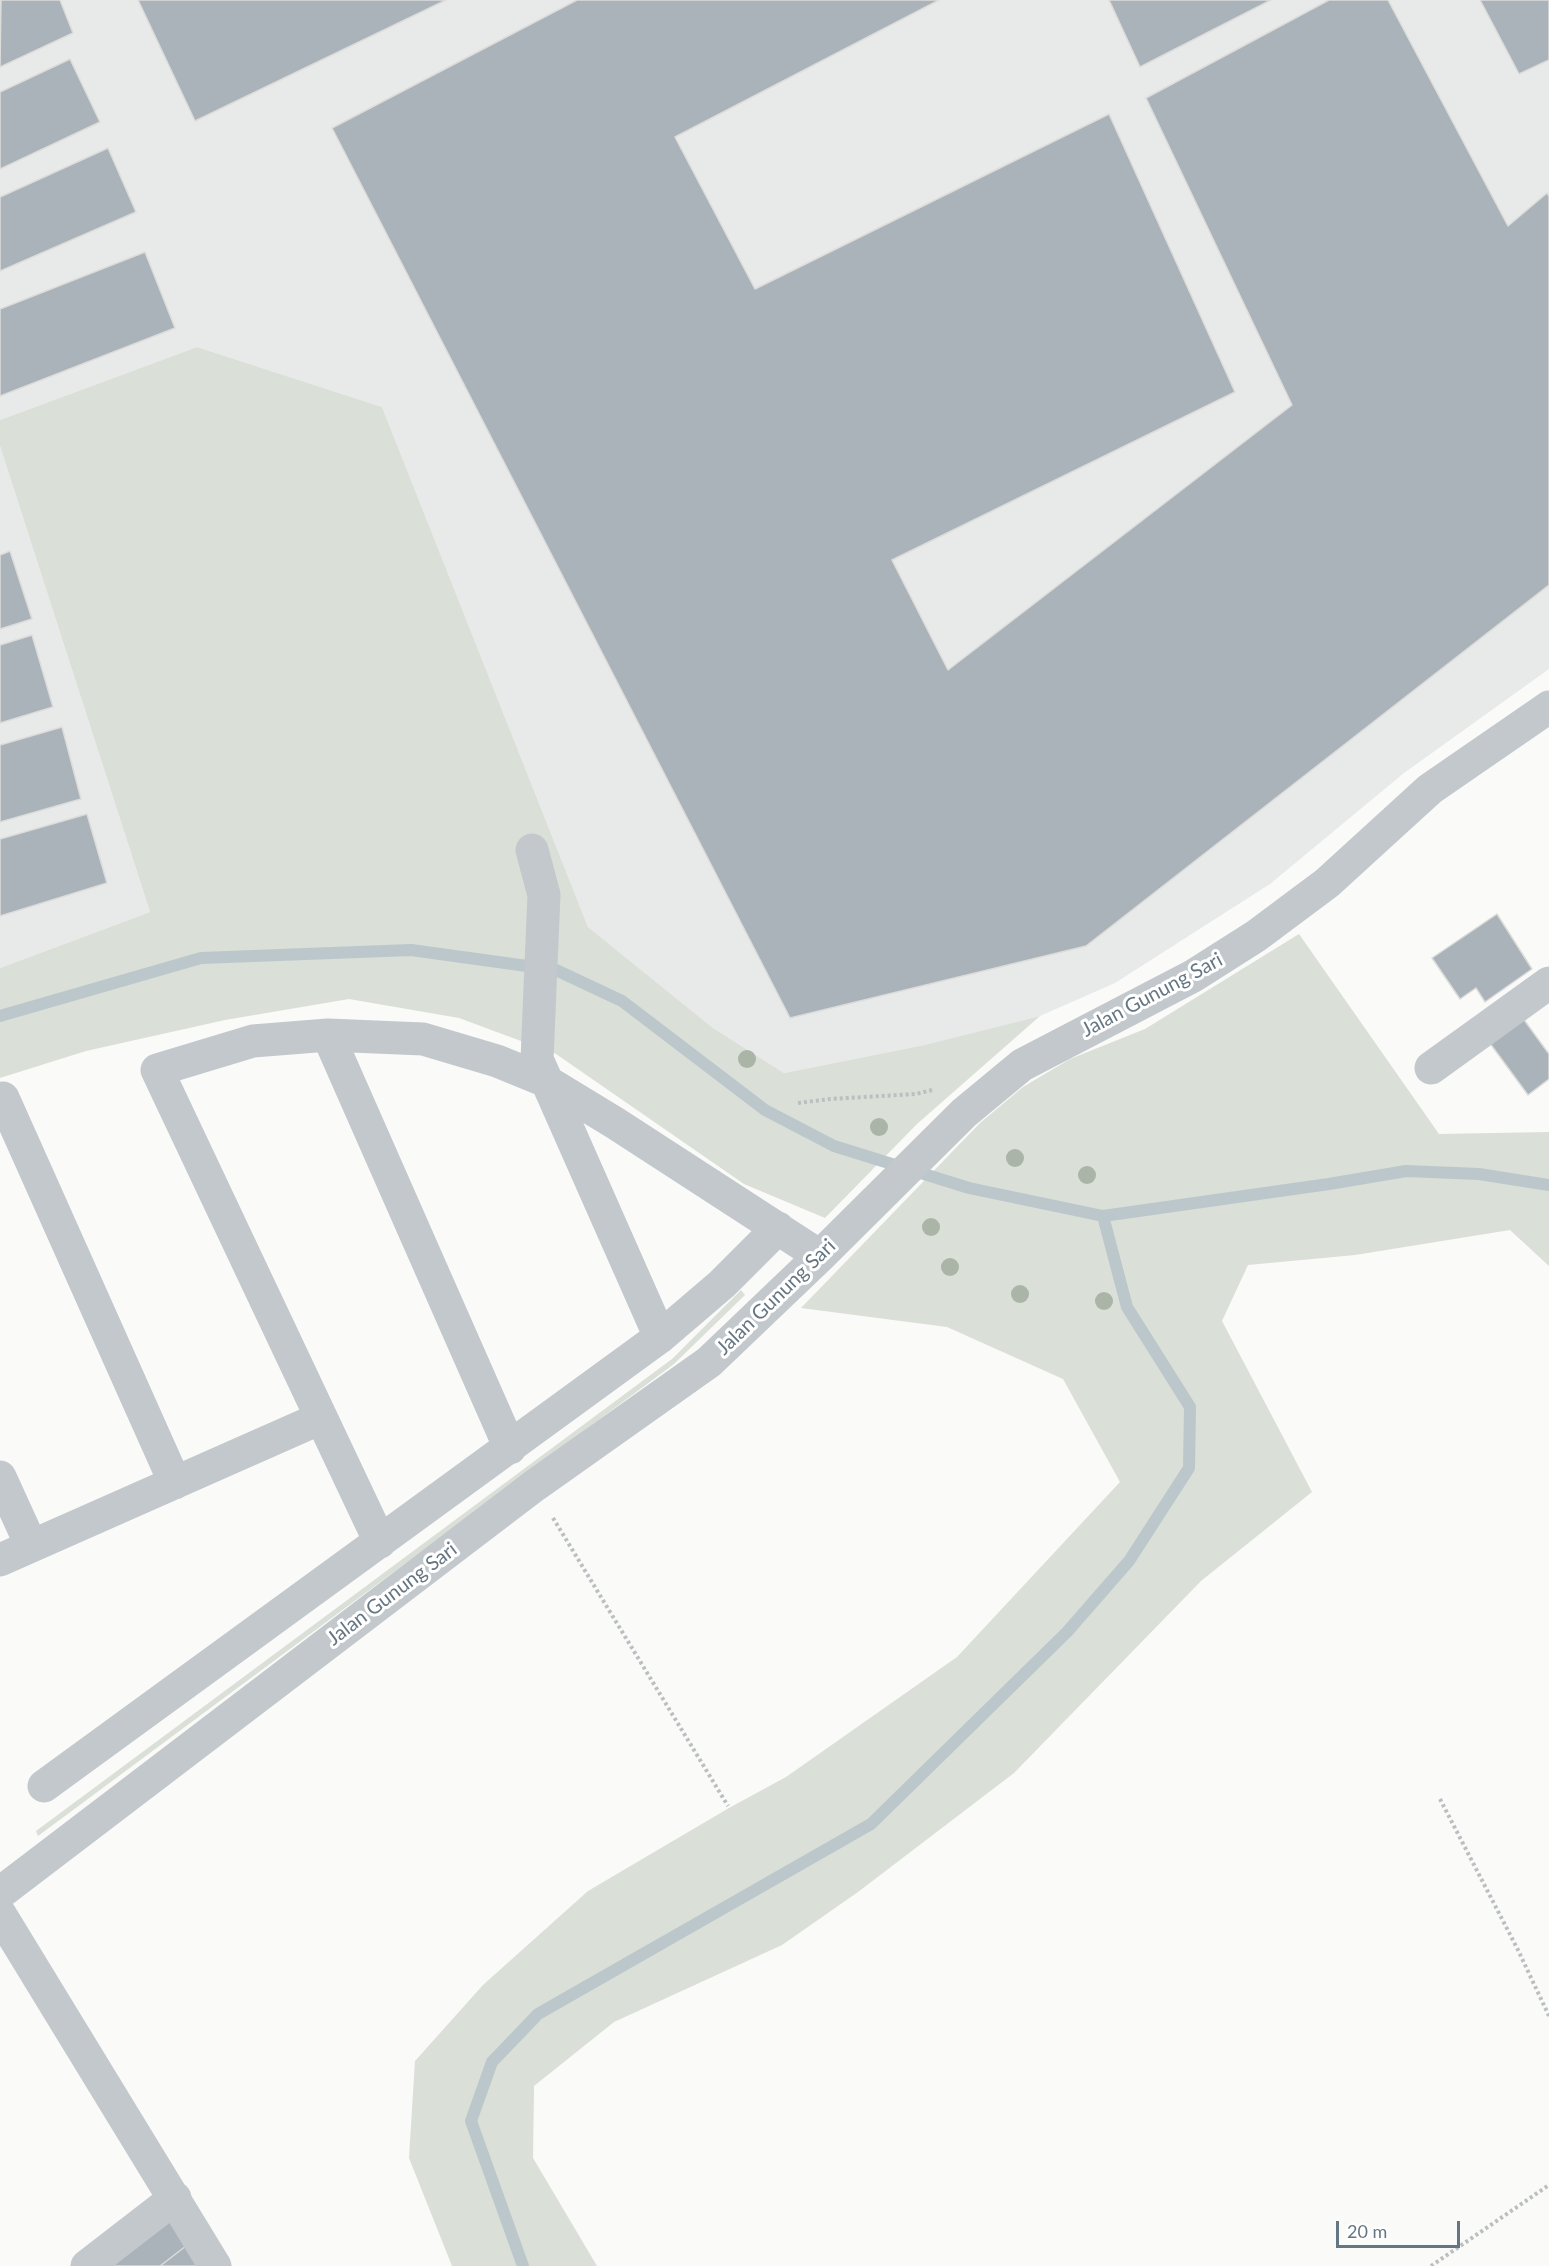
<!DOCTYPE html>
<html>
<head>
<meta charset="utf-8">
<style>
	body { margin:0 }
	#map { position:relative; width:1549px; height:2266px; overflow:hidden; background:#fafaf8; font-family:Lato,sans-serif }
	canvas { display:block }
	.scale { position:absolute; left:1336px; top:2221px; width:124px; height:27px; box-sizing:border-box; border:3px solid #657683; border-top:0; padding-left:8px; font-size:18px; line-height:21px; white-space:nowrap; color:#657683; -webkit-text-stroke:4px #fff; paint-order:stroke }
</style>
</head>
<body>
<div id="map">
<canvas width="1549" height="2266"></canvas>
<div class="scale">20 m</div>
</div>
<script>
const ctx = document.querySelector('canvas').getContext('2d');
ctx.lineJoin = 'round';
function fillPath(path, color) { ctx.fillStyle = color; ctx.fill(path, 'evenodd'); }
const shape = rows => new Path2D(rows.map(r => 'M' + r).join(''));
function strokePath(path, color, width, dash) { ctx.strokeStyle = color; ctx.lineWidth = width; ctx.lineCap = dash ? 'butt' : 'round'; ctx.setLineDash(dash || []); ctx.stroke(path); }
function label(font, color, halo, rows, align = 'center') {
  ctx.font = font + ' Lato,sans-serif'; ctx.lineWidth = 6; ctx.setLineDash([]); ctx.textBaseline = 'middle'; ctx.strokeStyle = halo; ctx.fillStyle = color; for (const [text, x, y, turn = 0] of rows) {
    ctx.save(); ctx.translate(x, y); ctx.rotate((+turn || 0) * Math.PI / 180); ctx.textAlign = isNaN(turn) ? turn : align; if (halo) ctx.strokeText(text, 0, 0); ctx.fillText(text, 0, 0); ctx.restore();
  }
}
fillPath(shape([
	[0,0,1549,0,1549,669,1404,773,1270,884,1115,983,1040,1016,924,1045,784,1073,713,1028,588,927,382,407,197,347,0,420],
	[0,446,150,912,0,968]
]), '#e8e9e9');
fillPath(shape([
	[197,347,382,407,588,927,713,1028,784,1073,924,1045,1040,1016,917,1124,825,1218,744,1184,556,1054,459,1018,349,999,225,1020,86,1051,0,1078,0,968,150,912,0,446,0,420],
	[1299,934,1439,1134,1549,1132,1549,1266,1510,1230,1355,1255,1248,1265,1222,1321,1312,1492,1201,1581,1014,1773,858,1892,782,1945,614,2022,534,2086,533,2158,597,2266,452,2266,409,2158,415,2061,483,1985,588,1891,729,1808,786,1777,957,1657,1120,1482,1063,1379,947,1327,801,1308,980,1123,1023,1087,1070,1059,1145,1029],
	[741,1290,745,1295,674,1364,38,1836,36,1831,672,1359]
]), '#dadfd7');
strokePath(shape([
	[0,1016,201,958,411,950,556,970,622,1001,765,1110,834,1146,969,1188,1103,1216,1329,1184,1406,1171,1479,1174,1549,1185],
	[523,2266,471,2121,492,2062,538,2014,871,1824,1067,1632,1129,1561,1189,1468,1190,1407,1127,1307,1103,1216]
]), '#bbc7cb', 12);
const building = shape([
	[1,0,60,0,73,33,0,67,1,0],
	[138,0,446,0,195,121,138,0],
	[577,0,939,0,675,137,755,289,1109,114,1235,392,892,560,948,670,1292,405,1146,98,1329,0,1388,0,1508,226,1547,193,1549,196,1549,585,1086,946,790,1018,332,128,577,0],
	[1109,0,1271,0,1140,67,1109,0],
	[1480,0,1549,0,1549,60,1519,74,1480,0],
	[70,59,100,122,0,169,0,92,70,59],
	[108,148,136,212,0,271,0,197,108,148],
	[145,252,175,328,0,396,0,309,145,252],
	[10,551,32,619,0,629,0,555,10,551],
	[32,635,53,707,0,723,0,645,32,635],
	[62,727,81,799,0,822,0,745,62,727],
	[87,814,107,883,0,916,0,839,87,814],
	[1497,914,1532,969,1485,1002,1476,988,1460,999,1432,958,1497,914],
	[1522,1017,1549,1054,1549,1079,1528,1095,1489,1042,1522,1017],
	[167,2217,186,2246,160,2266,110,2266,167,2217],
	[186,2246,200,2266,160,2266,186,2246]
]);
fillPath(building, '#aab3b9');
strokePath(building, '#dcdcda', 1.5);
strokePath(shape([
	[798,1103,830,1099,916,1094,932,1090],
	[553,1518,728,1806],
	[1440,1799,1518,1950,1549,2016],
	[1431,2266,1549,2185]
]), '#bbbfc2', 4, [3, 3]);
strokePath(shape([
	[532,850,544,895,537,1059,660,1337],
	[328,1035,423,1039,497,1061,546,1081,615,1123,820,1256],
	[1431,1068,1549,983],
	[0,1099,3,1098,175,1483],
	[0,1477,31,1545],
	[380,1542,157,1070,253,1041,328,1035,510,1448],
	[0,1560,321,1418],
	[44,1786,660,1337,722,1284,778,1228],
	[0,1893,534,1486,709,1362,820,1256,964,1113,1022,1065,1193,976,1256,936,1327,883,1430,789,1549,707],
	[0,1914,215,2266],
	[87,2266,175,2198]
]), '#c3c8cc', 33);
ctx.fillStyle = '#aab4a7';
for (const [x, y] of [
	[747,1059],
	[879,1127],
	[1015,1158],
	[1087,1175],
	[931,1227],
	[950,1267],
	[1020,1294],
	[1104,1301]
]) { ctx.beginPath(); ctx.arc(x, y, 9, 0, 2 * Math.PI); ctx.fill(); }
label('20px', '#657683', '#fff', [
	["Jalan Gunung Sari",1152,995,-28],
	["Jalan Gunung Sari",776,1297,-44],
	["Jalan Gunung Sari",392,1594,-37]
]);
</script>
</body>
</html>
